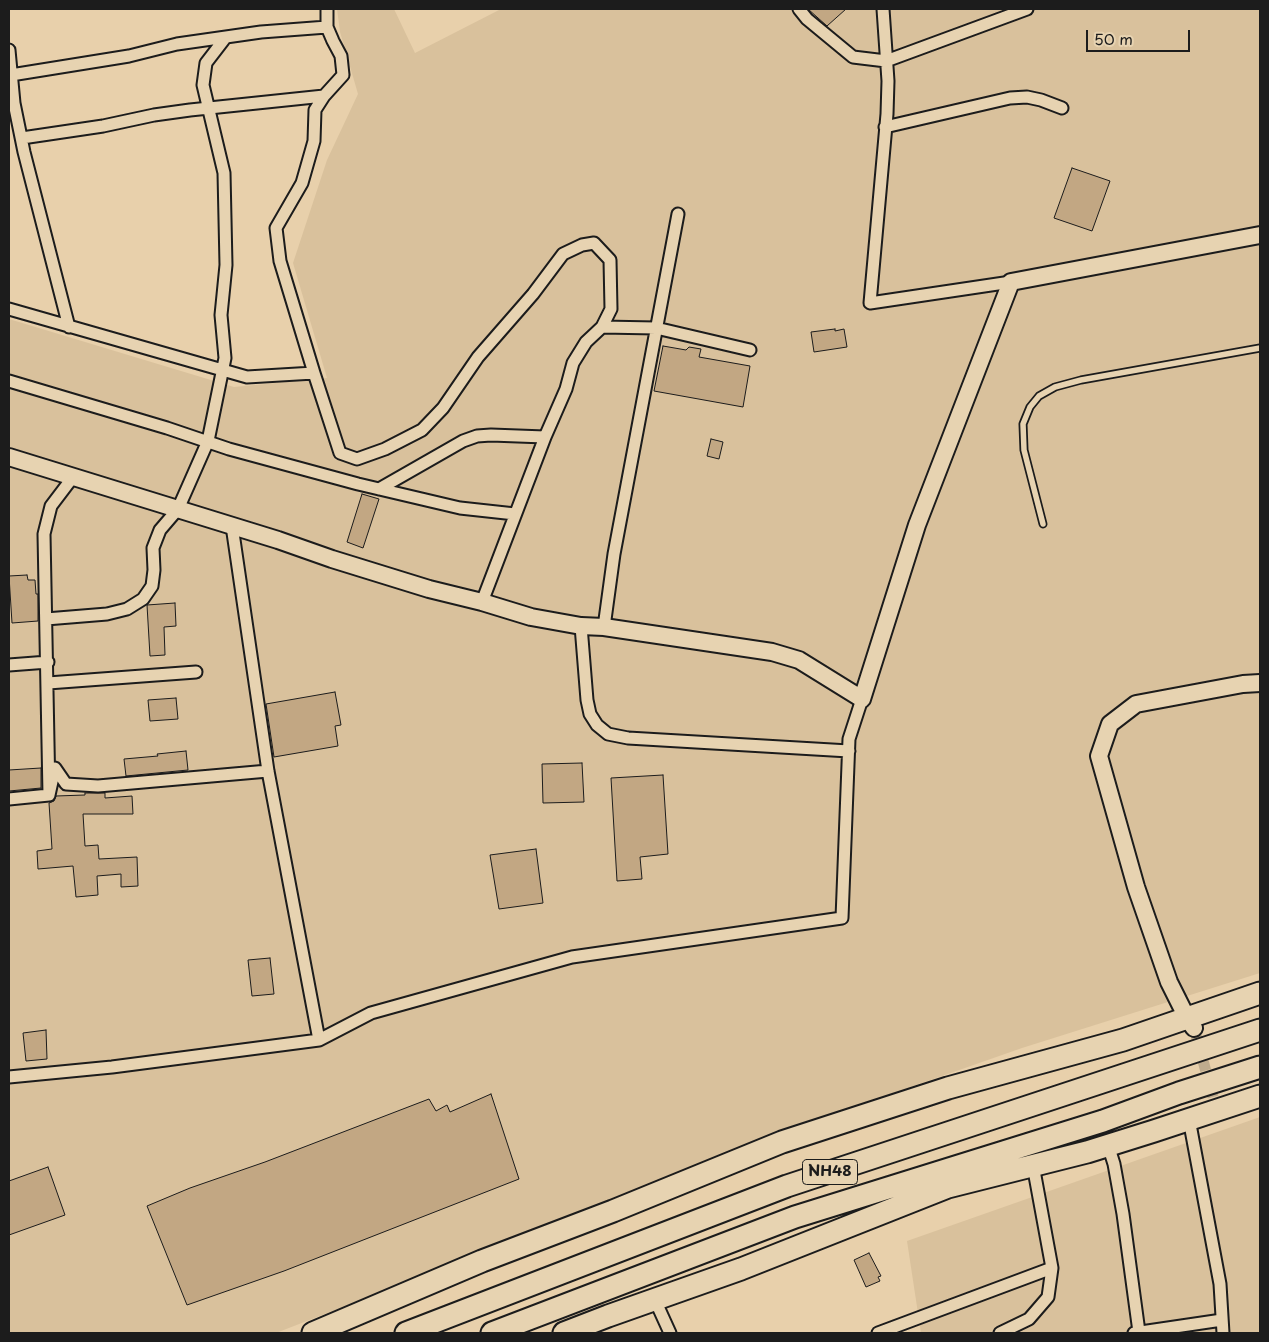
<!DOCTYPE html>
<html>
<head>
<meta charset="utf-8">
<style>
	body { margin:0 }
	#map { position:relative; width:1269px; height:1342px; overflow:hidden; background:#e8d0ab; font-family:"Playpen Sans",sans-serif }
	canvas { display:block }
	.frame { position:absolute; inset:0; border:10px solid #1c1c1c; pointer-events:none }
	.scale { position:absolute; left:1086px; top:30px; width:104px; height:22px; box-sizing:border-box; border:2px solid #1c1c1c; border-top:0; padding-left:6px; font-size:15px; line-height:18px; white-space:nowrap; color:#1c1c1c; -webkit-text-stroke:4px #e7d3b1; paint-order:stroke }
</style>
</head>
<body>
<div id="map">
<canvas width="1269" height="1342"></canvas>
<div class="frame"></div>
<div class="scale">50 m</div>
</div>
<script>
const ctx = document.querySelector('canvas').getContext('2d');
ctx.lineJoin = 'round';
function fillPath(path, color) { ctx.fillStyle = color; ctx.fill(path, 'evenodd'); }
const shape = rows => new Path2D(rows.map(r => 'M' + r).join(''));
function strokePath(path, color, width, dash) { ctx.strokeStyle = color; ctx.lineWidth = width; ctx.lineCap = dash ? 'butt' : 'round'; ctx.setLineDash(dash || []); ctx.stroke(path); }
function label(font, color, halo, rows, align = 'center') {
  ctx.font = font + ' "Playpen Sans",sans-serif'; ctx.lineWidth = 5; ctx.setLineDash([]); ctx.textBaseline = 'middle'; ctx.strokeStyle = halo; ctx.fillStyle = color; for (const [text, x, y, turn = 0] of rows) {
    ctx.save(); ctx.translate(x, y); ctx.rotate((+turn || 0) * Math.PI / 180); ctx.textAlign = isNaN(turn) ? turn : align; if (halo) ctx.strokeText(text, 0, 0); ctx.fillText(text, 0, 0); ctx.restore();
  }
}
fillPath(shape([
	[337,9,394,9,415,53,501,9,1260,9,1260,973,1022,1048,885,1096,276,1333,9,1333,9,319,234,387,327,378,293,263,327,160,358,94,340,32],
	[1260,1117,1260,1333,921,1333,907,1241]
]), '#d9c19c');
const building = shape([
	[808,9,846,9,827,26,808,9],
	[1072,168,1110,181,1092,231,1054,218,1072,168],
	[835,329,835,331,844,329,847,347,814,352,811,332,835,329],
	[663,346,686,350,689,347,701,349,699,357,750,366,743,407,654,391,663,346],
	[711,439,723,442,719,459,707,456,711,439],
	[362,494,379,499,363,548,347,542,362,494],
	[27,575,28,580,35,580,36,594,38,594,38,621,12,623,9,576,27,575],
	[175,603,176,626,164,627,165,655,150,656,147,605,175,603],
	[335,692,341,725,335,726,338,746,274,757,266,704,335,692],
	[176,698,178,719,150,721,148,700,176,698],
	[186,751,188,770,126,776,124,759,158,756,157,754,186,751],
	[582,763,584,802,543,803,542,764,582,763],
	[41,768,41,788,9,791,9,770,41,768],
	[663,775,668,854,640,857,642,879,617,881,611,778,663,775],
	[85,793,105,793,105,798,132,796,133,814,83,814,85,846,98,845,99,859,137,857,138,886,121,887,121,874,97,876,98,895,76,897,73,866,38,869,37,851,52,849,49,803,54,801,56,796,85,795,85,793],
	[536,849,543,903,499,909,490,855,536,849],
	[270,958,274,994,252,996,248,960,270,958],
	[46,1030,47,1059,26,1061,23,1033,46,1030],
	[491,1094,519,1179,284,1271,187,1305,147,1206,190,1188,265,1162,429,1099,436,1111,447,1105,450,1112,491,1094],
	[48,1167,65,1215,9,1235,9,1181,48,1167],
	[869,1253,881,1276,878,1277,880,1281,866,1287,854,1260,869,1253]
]);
fillPath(building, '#c2a783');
strokePath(building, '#1c1c1c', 1);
strokePath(shape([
	[1194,1028,1213,1097]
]), '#bfac8e', 11, [11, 5.5]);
const lane = shape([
	[1043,524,1024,450,1023,424,1030,407,1039,396,1055,387,1081,380,1260,348]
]);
const street = shape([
	[327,9,327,27,333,41,341,56,343,75,324,96,315,110,314,141,302,183,276,228,280,261,314,373,340,453,357,459,385,449,422,430,443,408,478,357,533,294,563,254,582,245,594,243,610,260,611,309,602,327,586,342,573,363,566,389,545,437,482,602],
	[799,9,807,19,853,57,886,61,1027,9],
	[883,9,888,81,887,114,870,303,1011,282],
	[9,50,14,103,24,152,69,327],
	[11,75,129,56,177,44,261,32,327,27],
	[885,127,1010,98,1027,97,1041,100,1062,108],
	[22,138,103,126,154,115,190,110,324,96],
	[9,309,247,377,314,373],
	[602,327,656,328,750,350],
	[9,381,167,428,229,449,358,484,460,508,515,514],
	[73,477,51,506,44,534,49,795,55,768,66,784,98,786,268,771],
	[379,489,463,441,477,436,491,435,545,437],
	[232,526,268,771,319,1040],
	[46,619,107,614,127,609,143,599,152,586,154,570,153,548,160,530,178,509,208,441,225,358,221,315,226,265,224,173,203,85,206,63,226,37],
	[581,626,587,700,590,714,597,725,608,734,628,738,849,751],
	[604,627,614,554,678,214],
	[9,665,48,662],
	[48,683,196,672],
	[9,799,49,795],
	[9,1077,112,1067,319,1040,371,1013,572,957,842,918,849,739,862,699],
	[1189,1119,1220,1284,1223,1333],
	[1108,1145,1114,1164,1123,1214,1139,1332],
	[655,1300,670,1333],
	[878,1333,1052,1268],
	[1000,1333,1029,1319,1048,1297,1052,1268,1033,1165],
	[1134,1333,1222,1320]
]);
const secondary = shape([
	[9,457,278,540,332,559,429,589,482,602,531,617,581,626,604,627,772,652,799,660,862,699,917,525,1011,282,1260,235],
	[1194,1028,1187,1018,1169,982,1136,887,1099,756,1110,724,1136,704,1243,684,1260,683]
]);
const highway = shape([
	[313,1333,482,1261,613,1211,782,1142,948,1088,1123,1040,1260,993],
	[406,1333,787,1186,1260,1030],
	[492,1333,795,1217,1103,1121,1179,1093,1260,1067],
	[564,1333,608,1316,741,1269,948,1187,1087,1152,1154,1131,1260,1096]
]);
strokePath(lane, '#1c1c1c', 9);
strokePath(street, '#1c1c1c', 15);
strokePath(secondary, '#1c1c1c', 20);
strokePath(highway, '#1c1c1c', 25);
strokePath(lane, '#e7d3b1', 5.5);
strokePath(street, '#e7d3b1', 11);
strokePath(secondary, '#e7d3b1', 16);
strokePath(highway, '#e7d3b1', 21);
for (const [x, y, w] of [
	[830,1172,55]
]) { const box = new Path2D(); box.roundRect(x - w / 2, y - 12.5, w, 25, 4); ctx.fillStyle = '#e7d3b1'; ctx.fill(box); strokePath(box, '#1c1c1c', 1); }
label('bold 15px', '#1c1c1c', null, [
	["NH48",830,1172]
]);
</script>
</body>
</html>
